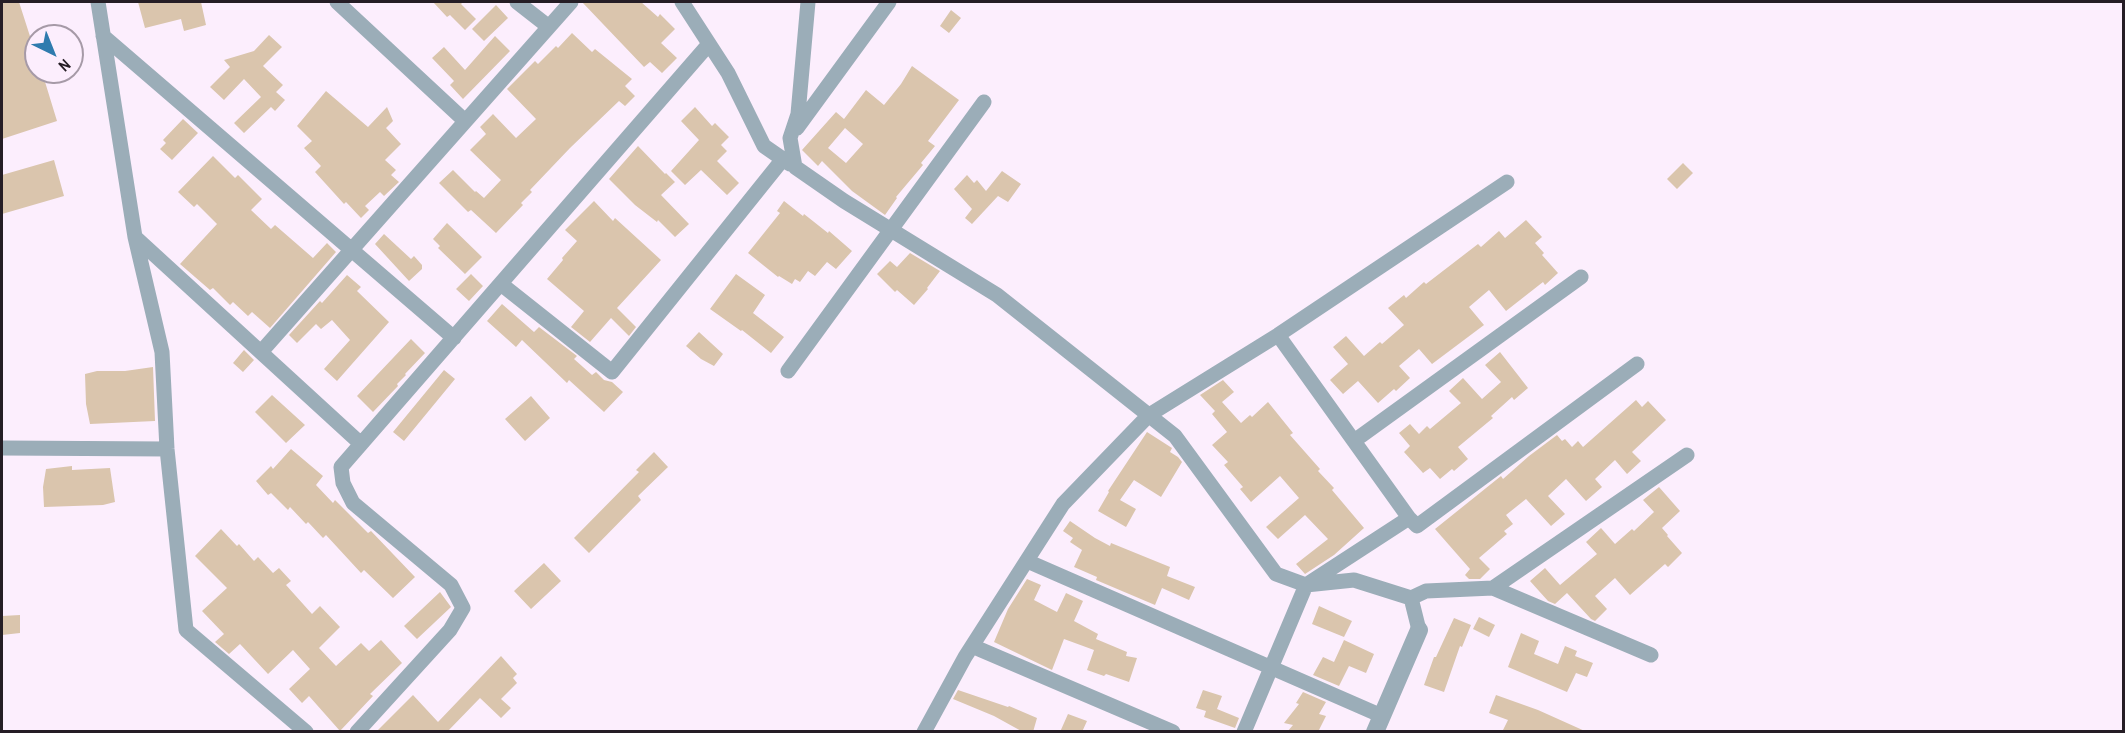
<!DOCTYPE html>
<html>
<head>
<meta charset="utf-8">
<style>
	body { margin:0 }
	#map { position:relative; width:2125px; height:733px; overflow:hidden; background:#fceefd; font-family:"Archivo Narrow",sans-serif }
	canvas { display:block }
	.frame { position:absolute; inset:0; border:3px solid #251d25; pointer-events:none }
	.north { position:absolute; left:24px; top:24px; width:60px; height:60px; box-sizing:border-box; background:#fceefd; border:2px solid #a69aa7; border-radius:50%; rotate:137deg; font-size:16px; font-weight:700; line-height:24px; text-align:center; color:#251d25 }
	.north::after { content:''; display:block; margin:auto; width:21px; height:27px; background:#2f7bae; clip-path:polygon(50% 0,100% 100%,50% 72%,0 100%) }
</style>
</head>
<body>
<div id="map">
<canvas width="2125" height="733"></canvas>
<div class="frame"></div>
<div class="north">N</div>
</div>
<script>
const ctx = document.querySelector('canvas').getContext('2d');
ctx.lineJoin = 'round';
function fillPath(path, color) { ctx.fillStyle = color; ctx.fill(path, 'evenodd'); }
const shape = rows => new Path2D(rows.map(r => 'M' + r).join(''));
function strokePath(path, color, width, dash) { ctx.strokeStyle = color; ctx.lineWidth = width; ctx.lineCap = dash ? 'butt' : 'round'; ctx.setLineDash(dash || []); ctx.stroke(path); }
fillPath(shape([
	[2,2,19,2,36,55,36,72,42,72,57,121,2,139],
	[138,2,201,2,206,25,184,31,181,19,145,28],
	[433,2,463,2,461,4,476,19,465,30,450,15,447,17],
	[582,2,641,2,658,17,660,14,675,29,661,43,677,58,662,73,650,62,644,67],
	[496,5,508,18,484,41,472,29],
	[951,10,961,18,949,33,940,26],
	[572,33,592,52,595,49,632,79,625,86,635,96,625,106,619,101,570,148,530,190,532,192,521,203,523,205,496,233,471,210,468,212,439,183,453,170,475,192,476,191,484,198,501,180,470,150,486,134,480,127,493,114,516,138,536,119,507,89,535,61,538,64,556,46,558,48],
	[269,35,282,47,263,66,283,85,276,92,285,100,275,111,271,107,244,133,234,123,261,97,244,79,224,100,210,87,230,67,224,60,254,51],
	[495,36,510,51,463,99,450,85,454,81,432,58,444,47,465,70],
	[912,66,959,100,928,141,935,146,921,163,923,165,896,197,897,198,885,215,852,191,822,161,818,166,802,150,836,112,844,119,866,90,884,105,901,84],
	[845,128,863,144,846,163,828,148],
	[326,91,368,127,387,107,393,121,386,128,401,144,385,160,396,170,391,175,399,182,384,196,380,192,365,206,369,210,361,218,346,202,344,204,315,172,321,166,304,148,312,141,297,126],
	[695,107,712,126,715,123,729,137,721,145,727,151,717,161,739,183,727,195,701,170,685,185,671,171,699,140,681,121],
	[183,119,198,133,172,160,160,149,166,143,163,140],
	[638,146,665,174,666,173,675,182,661,195,689,224,675,237,658,220,657,222,635,205,609,179],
	[213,156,235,178,238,175,262,199,251,210,271,229,275,225,313,258,327,243,336,252,270,328,252,312,248,316,233,302,230,305,213,288,210,290,180,264,217,224,197,204,194,207,178,192],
	[54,160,64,196,2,214,2,175],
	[1683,163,1693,173,1677,189,1667,179],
	[1002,171,1021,184,1008,202,998,196,972,224,965,218,972,209,954,189,967,175,974,183,977,180,986,191],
	[594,201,613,221,615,218,661,260,617,308,636,327,629,336,611,318,590,342,571,327,584,311,547,279,563,260,562,258,577,241,565,230],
	[784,201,803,216,804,214,828,233,829,231,852,251,836,269,827,262,815,276,808,271,800,282,795,279,792,284,779,276,778,277,748,253,780,213,777,211],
	[1526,220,1542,237,1535,243,1544,253,1542,255,1558,273,1545,285,1543,282,1506,311,1489,290,1469,307,1484,325,1432,364,1419,349,1399,366,1410,378,1396,391,1394,389,1378,403,1358,381,1343,394,1330,380,1348,364,1333,347,1346,336,1364,356,1380,342,1382,344,1404,325,1388,308,1404,295,1406,298,1424,282,1426,284,1478,244,1481,247,1499,231,1505,238],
	[447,223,482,257,465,274,438,248,440,246,433,239],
	[384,234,411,259,414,256,422,265,422,269,409,281,375,244],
	[910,253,940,271,927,288,928,289,914,305,897,290,895,292,877,274,890,261,897,267],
	[471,274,483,286,469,301,456,289],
	[736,274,765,295,753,313,784,337,771,353,742,330,741,331,710,309],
	[347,275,361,287,357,291,389,322,337,381,324,369,350,340,332,320,321,329,316,324,297,343,289,335,320,301,322,303],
	[502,304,534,332,539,327,577,356,574,359,592,375,596,372,604,380,612,382,623,392,604,412,569,380,567,383,522,340,516,347,487,321],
	[699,332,723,354,714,366,701,359,686,346],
	[411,339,425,353,405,374,406,375,397,384,398,386,373,412,357,396],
	[244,350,254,360,243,372,233,363],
	[1500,352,1528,388,1514,400,1512,397,1491,416,1493,418,1458,447,1468,459,1454,471,1452,469,1440,479,1430,468,1423,473,1404,452,1410,446,1399,433,1410,424,1419,434,1427,426,1430,429,1461,403,1449,391,1463,378,1482,399,1501,382,1485,365],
	[153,367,155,421,90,424,86,404,85,374,97,371,125,371],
	[444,370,455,379,404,441,393,432],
	[1223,380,1234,392,1222,402,1241,423,1250,415,1252,417,1268,402,1293,433,1290,435,1320,469,1318,471,1334,488,1332,490,1364,528,1334,555,1305,574,1296,564,1328,539,1305,515,1278,539,1266,527,1299,498,1280,476,1251,502,1240,489,1243,487,1224,465,1228,462,1212,445,1227,432,1212,414,1215,411,1200,395],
	[272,395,305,425,286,443,255,412],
	[531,396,550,418,525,441,505,419],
	[1636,400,1642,407,1648,401,1666,420,1632,452,1641,461,1627,474,1615,460,1595,479,1602,487,1586,501,1566,479,1548,496,1565,514,1551,526,1526,499,1506,515,1513,524,1504,531,1507,534,1479,558,1490,569,1480,579,1469,579,1465,575,1470,569,1435,529,1501,476,1503,479,1529,456,1557,435,1562,441,1565,439,1572,447,1578,441,1583,447],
	[1147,432,1172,448,1170,452,1178,457,1182,462,1161,497,1134,480,1120,500,1136,509,1126,527,1098,511,1109,492,1108,491],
	[291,449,323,476,316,485,333,503,335,500,368,533,371,531,415,577,393,598,364,570,361,573,326,535,323,538,308,522,306,524,290,507,288,510,271,493,268,495,256,481,271,466,273,469],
	[654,452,668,467,638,496,641,500,589,553,574,538,639,472,636,470],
	[72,466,72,470,110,468,115,502,103,505,44,507,43,487,46,469],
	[1659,487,1680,511,1662,528,1668,535,1667,536,1682,553,1668,567,1665,564,1630,595,1615,578,1595,596,1607,609,1595,621,1591,619,1567,593,1555,604,1548,601,1530,581,1545,568,1560,585,1597,554,1586,542,1601,528,1615,544,1632,529,1634,531,1654,512,1643,500],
	[1070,521,1095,538,1110,546,1111,543,1170,567,1167,576,1195,587,1189,600,1162,588,1155,605,1096,580,1097,577,1074,567,1082,550,1070,542,1073,538,1063,531],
	[221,529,237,546,239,544,254,561,258,557,273,573,279,568,291,581,286,585,312,614,320,606,340,627,319,648,336,666,361,643,369,651,381,640,402,663,370,694,373,696,340,731,309,696,302,703,289,689,310,669,293,650,268,674,240,644,229,654,215,642,224,634,202,611,227,588,195,556],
	[544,563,561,581,531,609,514,591],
	[1027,579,1041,585,1034,600,1057,612,1066,593,1083,601,1074,621,1098,634,1096,639,1127,652,1126,656,1137,658,1129,682,1106,674,1104,676,1087,670,1094,650,1064,639,1052,670,994,642,1008,609],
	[440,592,451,607,417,639,404,626],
	[1319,606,1352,621,1344,637,1312,624],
	[20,615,20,633,2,635,2,616],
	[1479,617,1495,625,1489,637,1473,629],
	[1454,618,1471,625,1462,647,1460,646,1444,692,1424,685,1434,657,1436,657],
	[1521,633,1539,641,1534,654,1558,664,1565,646,1577,651,1575,656,1593,663,1587,677,1576,673,1567,692,1508,667],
	[1344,640,1374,654,1366,673,1349,666,1339,686,1313,675,1323,657,1334,662],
	[501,656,517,674,513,678,517,683,501,699,511,708,501,718,480,698,447,732,376,732,413,695,438,722],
	[958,690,1008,707,1009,706,1037,718,1033,732,1023,732,994,716,953,699],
	[1203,690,1222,696,1217,709,1239,718,1235,728,1204,717,1206,711,1196,708],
	[1303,692,1326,702,1319,714,1326,716,1318,732,1287,732,1293,725,1284,723,1299,704,1296,703],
	[1496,695,1538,710,1587,732,1502,732,1508,720,1489,713],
	[1068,714,1087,721,1082,732,1060,732]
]), '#dac5ad');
strokePath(shape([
	[98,2,135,237,162,352,167,449,186,630,306,732],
	[337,2,465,121],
	[517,2,549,27],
	[682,2,728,73,764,146,790,164],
	[808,2,798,114,790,138,795,167,844,201,997,295,1175,436,1276,574,1306,585,1354,580,1411,598,1419,630],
	[103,36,454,338],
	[797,128,889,2],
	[135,237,361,444],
	[501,284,612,372,783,159],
	[1278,335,1409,518],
	[261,352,571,2],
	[788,371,984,102],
	[1354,441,1581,277],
	[2,448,167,449],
	[1027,561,1382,716],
	[1493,588,1651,655],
	[1411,598,1426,591,1493,588,1687,455],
	[972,646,1173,732],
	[357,732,450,630,463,608,451,585,353,503,343,483,341,467,709,44],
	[924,732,965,657,1063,504,1149,415,1278,335,1507,182],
	[1244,732,1306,585,1409,518,1417,526,1637,364]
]), '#9badb8', 15);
strokePath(shape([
	[1375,732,1419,630]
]), '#9badb8', 18);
</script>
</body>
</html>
